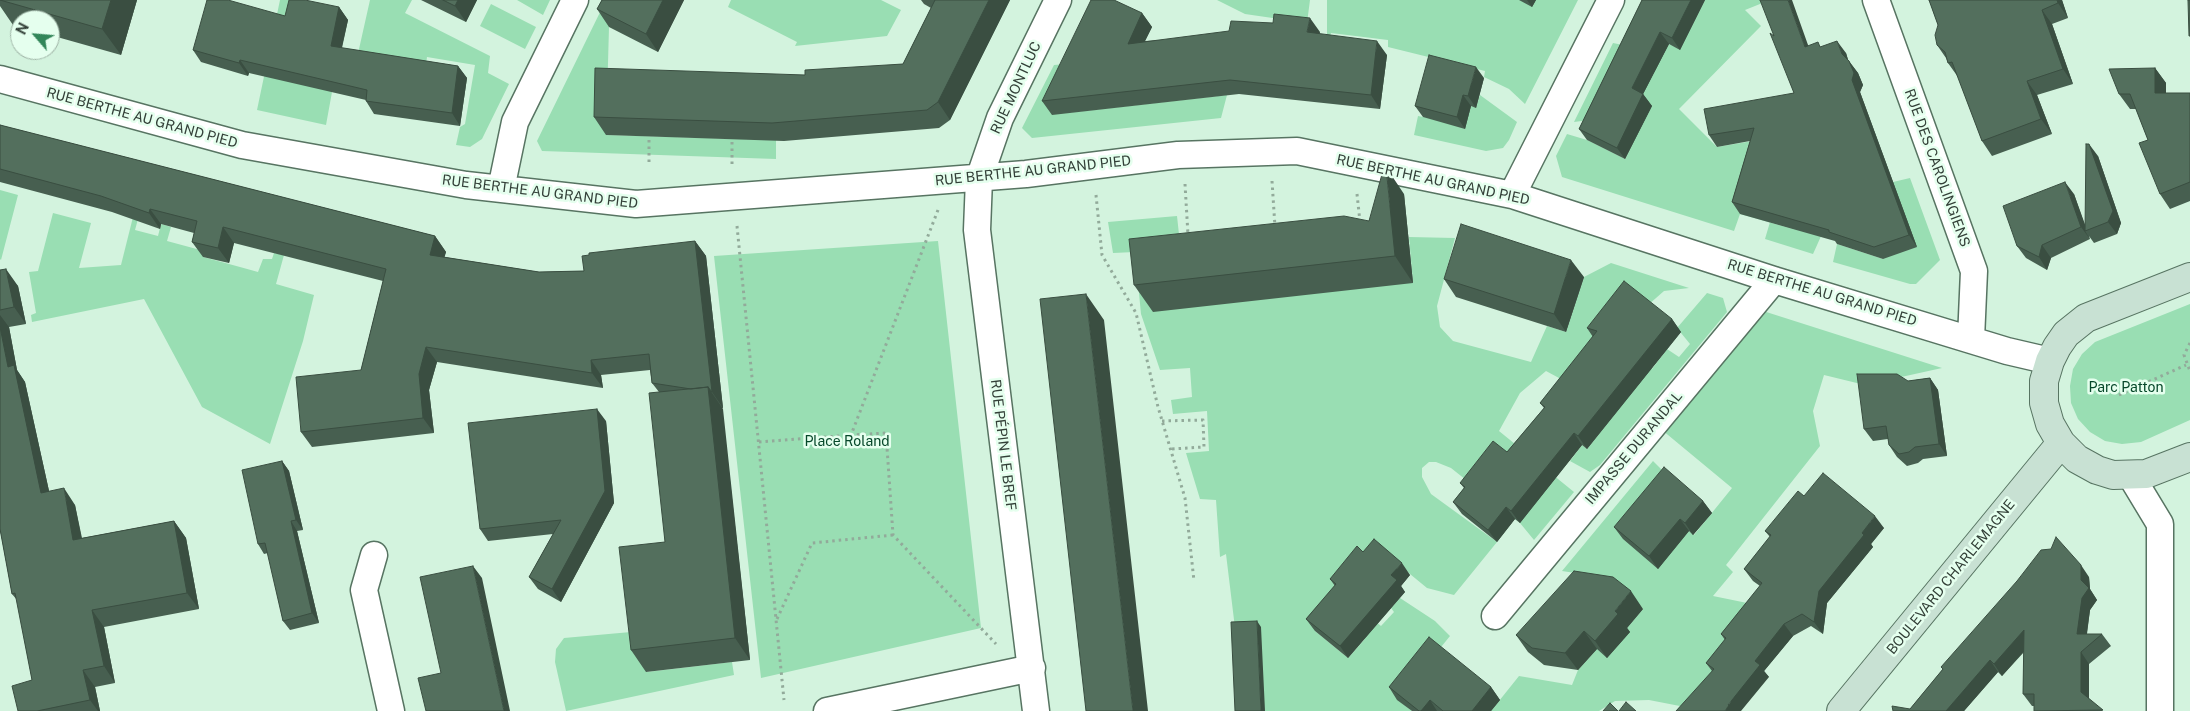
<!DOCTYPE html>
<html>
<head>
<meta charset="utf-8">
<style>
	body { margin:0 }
	#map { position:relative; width:2190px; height:711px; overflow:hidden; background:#d3f3de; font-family:"Public Sans",sans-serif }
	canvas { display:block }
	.north { position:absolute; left:10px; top:10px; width:50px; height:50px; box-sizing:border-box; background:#e5ffee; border:1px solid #9eb3a5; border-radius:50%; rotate:297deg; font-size:14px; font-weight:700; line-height:20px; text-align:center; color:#334038 }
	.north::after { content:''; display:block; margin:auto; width:18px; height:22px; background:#328659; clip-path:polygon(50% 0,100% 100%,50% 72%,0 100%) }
</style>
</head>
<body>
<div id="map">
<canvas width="2190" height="711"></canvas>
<div class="north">N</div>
</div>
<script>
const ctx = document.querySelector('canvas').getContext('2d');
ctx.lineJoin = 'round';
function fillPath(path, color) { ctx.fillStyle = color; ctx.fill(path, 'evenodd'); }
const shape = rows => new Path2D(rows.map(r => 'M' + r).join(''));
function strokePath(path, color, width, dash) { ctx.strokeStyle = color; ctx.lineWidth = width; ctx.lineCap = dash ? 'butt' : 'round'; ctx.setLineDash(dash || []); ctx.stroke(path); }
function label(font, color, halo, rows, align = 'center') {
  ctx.font = font + ' "Public Sans",sans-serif'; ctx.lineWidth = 5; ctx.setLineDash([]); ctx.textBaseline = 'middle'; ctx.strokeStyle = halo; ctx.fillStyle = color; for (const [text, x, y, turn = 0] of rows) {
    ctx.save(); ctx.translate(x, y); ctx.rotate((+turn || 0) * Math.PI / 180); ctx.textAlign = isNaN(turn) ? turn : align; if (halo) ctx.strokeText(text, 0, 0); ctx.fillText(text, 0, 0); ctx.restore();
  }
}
fillPath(shape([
	[280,0,300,0,332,92,326,125,257,110],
	[370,0,412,0,405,13,490,56,488,73,509,84,482,139,470,147,456,145,460,127,465,124,475,65,427,57,425,72,357,58],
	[517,0,550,0,543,15],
	[606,0,623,0,609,27,606,135,776,140,776,159,542,151,537,141],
	[731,0,881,0,901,10,887,36,795,46,797,42,728,7],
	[1217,0,1310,0,1307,23,1245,14],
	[1327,0,1578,0,1525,104,1509,89,1484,77,1485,71,1388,47,1388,40,1331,33,1327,47],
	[1705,0,1764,0,1765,2,1745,10,1761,26,1679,109,1717,147,1788,135,1822,234,1813,254,1765,239,1770,222,1800,231,1740,214,1734,231,1562,177,1556,156,1567,134,1587,140,1625,159,1651,106,1597,119,1574,122,1613,43,1633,47,1669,44,1680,49],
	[491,4,536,27,525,49,480,26],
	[1078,63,1065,113,1227,95,1221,118,1032,138,1022,128,1054,65],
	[1480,95,1517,122,1509,140,1503,148,1486,151,1414,135,1418,116,1423,117,1471,106,1476,107],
	[1910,178,1940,260,1916,284,1910,284,1833,262,1837,244,1883,259,1893,182],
	[0,190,18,195,1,260,0,259],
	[53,213,91,223,79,268,121,265,133,217,138,219,135,230,158,236,161,224,171,227,167,241,204,251,203,257,240,267,258,272,263,259,272,259,274,253,284,255,276,284,314,295,303,341,270,444,202,407,144,299,32,322,31,315,36,313,29,272,38,271],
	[1177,216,1182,262,1413,283,1409,237,1455,238,1437,306,1440,327,1453,341,1531,362,1547,326,1566,332,1584,277,1611,263,1689,288,1664,291,1648,305,1604,331,1652,369,1667,349,1679,357,1690,344,1677,328,1707,293,1723,298,1727,312,1600,465,1590,472,1570,461,1582,445,1587,449,1614,415,1572,385,1546,371,1520,393,1499,431,1574,492,1534,540,1520,523,1451,468,1436,462,1429,462,1422,468,1422,477,1431,494,1497,542,1454,595,1427,588,1382,551,1315,631,1348,658,1364,640,1374,620,1381,626,1394,612,1391,608,1400,598,1435,621,1450,636,1398,700,1412,711,1265,711,1235,628,1226,554,1220,557,1216,500,1200,499,1186,453,1209,451,1207,411,1173,414,1171,400,1192,397,1190,368,1160,370,1141,314,1135,252,1113,253,1108,222],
	[938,241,981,628,761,678,714,256],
	[2190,304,2190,420,2141,442,2122,444,2105,441,2090,432,2078,419,2071,403,2070,386,2073,369,2082,354,2095,342],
	[1760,310,1942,368,1865,385,1824,375,1813,411,1820,446,1726,565,1733,572,1713,596,1757,605,1735,650,1685,707,1649,700,1615,701,1599,711,1491,711,1519,676,1572,685,1578,670,1597,649,1627,628,1643,609,1595,576,1562,571,1653,461,1672,480,1657,568,1689,531,1694,535,1732,488,1662,430],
	[642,631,647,672,732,662,734,675,566,711,555,662,556,649,564,638]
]), '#99deb3');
const street = shape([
	[1876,0,1974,271,1971,339],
	[0,79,242,145,466,185,636,204,1026,174,1178,155,1297,151,1512,195,1774,280,2007,351,2050,361],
	[501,189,515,122,575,0],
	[1512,195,1611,0],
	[2131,476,2160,524,2160,711],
	[374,555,364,590,391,711],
	[1495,616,1774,280],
	[827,711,1032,668],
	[1036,711,977,230,979,179,1000,118,1058,0]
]);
const secondary = shape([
	[2190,277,2086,318,2066,334,2057,347,2050,361,2044,381,2044,403,2050,424,2061,443,2077,459,2097,470,2113,475,2146,474,2190,457],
	[1841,711,2061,443]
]);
strokePath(street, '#577462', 29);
strokePath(secondary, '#577462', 30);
strokePath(shape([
	[649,162,649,136],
	[732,164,732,139],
	[1272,181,1275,227],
	[1185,184,1188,235],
	[1357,194,1360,222],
	[1096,195,1102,255,1136,313,1158,407,1185,498,1194,581],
	[938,210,851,435,886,433,893,535,996,644],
	[737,226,784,700],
	[2190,343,2184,355,2190,371],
	[2119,395,2186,365],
	[1162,421,1203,420,1204,447,1171,449],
	[759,442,851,435],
	[777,619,812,543,893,535]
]), '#92aa9a', 3, [2.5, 4]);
strokePath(street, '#fff', 26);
strokePath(secondary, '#c8e1d3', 28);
fillPath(shape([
	[0,0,137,0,121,55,50,35,50,20,20,20,20,27,13,25,0,6],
	[421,0,477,0,466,22],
	[602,0,684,0,658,52,609,27,597,9],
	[921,0,1010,0,950,120,939,128,784,141,606,135,594,117,805,75,903,64,931,8,924,4],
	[1519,0,1536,0,1532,7],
	[1642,0,1705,0,1680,50,1669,44,1643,94,1652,106,1625,159,1587,140,1579,129],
	[1929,0,2062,0,2068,18,2052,24,2073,84,2037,95,2052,134,1992,156,1982,141,1958,77,1948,63,1946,58,1937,45,1938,25],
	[339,7,348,20,342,48,458,66,467,78,460,126,374,114,366,101,366,100,249,73,248,76,201,62,193,50,285,16],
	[1142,13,1152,27,1145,41,1320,32,1319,34,1387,55,1380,109,1239,94,1052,115,1042,101],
	[1774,36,1808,46,1821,47,1846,53,1848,60,1858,73,1863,85,1860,92,1917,247,1883,259,1837,244,1835,241,1740,214,1732,202,1750,141,1717,147,1709,135,1794,93],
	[2155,68,2166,83,2166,93,2190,93,2190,201,2170,209,2160,194,2148,140,2136,109,2130,109,2119,94],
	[1484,78,1476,108,1471,106,1465,129,1423,117,1415,106],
	[0,125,435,236,446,252,444,257,539,272,584,271,695,241,706,256,723,408,722,408,750,660,646,672,631,650,665,542,659,392,652,383,650,370,601,375,603,388,437,362,429,390,434,433,312,447,301,432,361,370,383,281,234,243,229,263,203,257,192,242,194,233,161,224,160,229,112,212,0,182],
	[2098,156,2121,223,2117,234,2094,243,2089,236,2090,239,2051,258,2047,270,2026,258,2017,246,2074,194,2085,226],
	[1404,194,1413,283,1153,312,1134,285,1369,221],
	[0,270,18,286,26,324,9,327,17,370,25,382,49,491,75,505,82,538,174,521,186,538,199,609,104,627,115,683,95,687,100,711,18,711,32,680,17,600,12,594,0,529],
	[1584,277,1566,332,1456,297,1444,279],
	[1672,319,1681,332,1587,449,1582,445,1520,523,1515,519,1497,542,1462,514,1453,502,1464,488,1460,483,1507,452,1544,408,1540,403,1593,337,1587,328],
	[1930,378,1938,390,1947,456,1923,459,1918,463,1907,466,1897,457,1889,445,1888,439,1873,441,1864,429,1908,381],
	[606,421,614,503,561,602,538,589,529,577,553,534,488,541,480,529],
	[282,461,289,471,303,530,297,531,319,623,290,630,283,621,268,553,264,554,258,544],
	[1804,496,1884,528,1871,544,1873,547,1827,603,1823,634,1811,626,1793,636,1764,671,1769,677,1712,671,1706,663,1725,640,1721,634,1760,586,1753,581,1744,569,1770,537,1765,531],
	[1703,501,1712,513,1693,535,1689,531,1658,569,1623,539,1614,527],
	[1363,552,1410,575,1401,586,1405,592,1348,658,1315,631,1306,619,1335,586,1330,579],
	[2089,577,2090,589,2097,600,2090,610,2087,634,2102,634,2111,646,2089,664,2089,699,2103,711,2034,711,2034,706,2032,706,2023,694,2024,652,2002,676,1998,672,1964,711,1893,711,1910,709,1943,669,1941,667],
	[1643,609,1627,628,1630,632,1607,658,1597,649,1578,670,1544,665,1528,652,1516,635],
	[1389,687,1491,687,1500,700,1491,711,1412,711,1397,700]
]), '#475f50');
fillPath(shape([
	[111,0,137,0,121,55,102,29],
	[458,0,477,0,466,22,455,6],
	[663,0,684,0,658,52,646,34],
	[989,0,1010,0,950,120,938,102],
	[1527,0,1536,0,1532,7],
	[1691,0,1705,0,1680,50,1672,38],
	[1788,0,1792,0,1813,59,1805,47],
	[2057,0,2062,0,2068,18,2058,3],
	[339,7,348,20,339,59,331,46],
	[2042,10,2052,24,2073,84,2063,69],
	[1142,13,1152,27,1137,57,1128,44],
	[1310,18,1320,32,1316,46,1307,32],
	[1660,32,1669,44,1640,100,1632,88],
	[1377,41,1387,55,1380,109,1371,95],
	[1837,41,1846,53,1850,66,1842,54],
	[240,60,249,73,248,76,239,63],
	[1849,61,1858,73,1863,85,1860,92,1917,247,1909,235,1852,80],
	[458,66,467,78,460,126,452,113],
	[1476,67,1484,78,1476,108,1468,96],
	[2155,68,2166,83,2166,108,2155,93],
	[2027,81,2037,95,2052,134,2041,119],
	[1643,94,1652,106,1625,159,1617,148],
	[1463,95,1471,106,1465,129,1457,117],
	[2089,144,2098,156,2121,223,2117,234,2108,222],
	[1386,167,1404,194,1413,283,1395,256],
	[2065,182,2074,194,2087,230,2085,231,2090,239,2081,227],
	[150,209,161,224,160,229,149,213],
	[223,227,234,243,229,263,218,248],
	[435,236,446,252,441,270,430,255],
	[695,241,706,256,723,408,712,392],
	[2042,245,2051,258,2047,270,2039,257],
	[1571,260,1584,277,1566,332,1554,314],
	[6,269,18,286,26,324,14,307],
	[1086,294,1104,320,1148,711,1133,711],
	[0,315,9,327,17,370,25,382,53,509,41,493,8,367,0,327],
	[1672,319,1681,332,1587,449,1578,436],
	[426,347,437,362,429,390,434,433,423,418,419,374],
	[591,360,601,375,603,388,592,373],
	[1930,378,1938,390,1947,456,1939,444],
	[708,387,723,409,750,660,735,638],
	[597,409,606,421,614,503,561,602,552,589],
	[1574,433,1582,445,1520,523,1511,511],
	[282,461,289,471,303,530,296,520],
	[64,488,75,505,85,556,73,540],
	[1703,501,1712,513,1693,535,1685,523],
	[1506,507,1515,519,1497,542,1488,530],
	[1875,516,1884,528,1871,544,1873,547,1827,603,1823,634,1814,622,1819,591],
	[1680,519,1689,531,1658,569,1649,556],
	[174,521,186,538,199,609,187,593],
	[291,521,297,531,319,623,312,613],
	[1402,563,1410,575,1401,586,1405,592,1348,658,1340,646,1391,575],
	[2081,565,2089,577,2090,589,2097,600,2090,610,2085,646,2077,634,2081,580],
	[473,566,482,578,510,711,504,711],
	[1631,591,1643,609,1627,628,1630,632,1607,658,1595,641,1615,611],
	[92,610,104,627,115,683,104,666],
	[1257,621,1261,627,1265,711,1261,711],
	[1784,624,1793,636,1764,671,1769,677,1741,711,1725,711,1755,661],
	[2024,630,2032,642,2002,676,1994,664],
	[1584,631,1597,649,1578,670,1565,653],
	[2081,652,2089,664,2089,704,2081,692],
	[1990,660,1998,672,1964,711,1946,711],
	[83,670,95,687,100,711,98,711,90,700],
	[1491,687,1500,700,1491,711,1472,711],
	[1430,700,1437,711,1421,711]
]), '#3a4e41');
const building = shape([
	[0,0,111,0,102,29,0,0],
	[207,0,228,0,285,16,289,0,305,0,339,7,331,46,458,66,452,113,366,101,367,90,240,60,239,63,193,50,207,0],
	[443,0,458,0,455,6,443,0],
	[602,0,663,0,646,34,597,9,602,0],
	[935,0,989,0,938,102,927,110,772,123,594,117,595,68,805,75,805,70,903,64,935,0],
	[1091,0,1114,0,1142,13,1128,44,1229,31,1231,21,1273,23,1274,14,1310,18,1307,32,1377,41,1371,95,1230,80,1042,101,1091,0],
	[1642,0,1691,0,1672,38,1660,32,1632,88,1643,94,1617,148,1579,129,1642,0],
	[1760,0,1788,0,1805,47,1818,42,1820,47,1837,41,1842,54,1849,61,1854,73,1852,80,1909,235,1874,247,1829,232,1829,230,1732,202,1754,128,1709,135,1704,109,1794,93,1770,33,1774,36,1760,0],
	[1929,0,2057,0,2058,3,2042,10,2063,69,2027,81,2041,119,1982,141,1952,62,1948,63,1945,52,1937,45,1935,35,1938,25,1929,0],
	[2188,0,2190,0,2190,36,2189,36,2188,0],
	[1429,55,1476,67,1468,96,1463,95,1457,117,1415,106,1429,55],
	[2155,68,2155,93,2190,93,2190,182,2160,194,2139,143,2148,140,2130,94,2119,94,2109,69,2155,68],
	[0,125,435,236,430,255,539,272,584,271,582,256,589,255,589,253,695,241,712,392,708,387,691,389,652,383,649,354,591,360,592,373,426,347,419,374,423,418,301,432,296,377,361,370,386,269,223,227,218,248,192,242,197,221,150,209,149,213,101,196,0,169,0,125],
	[2086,144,2089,144,2113,211,2108,222,2085,231,2086,144],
	[1384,167,1386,167,1395,256,1134,285,1129,239,1344,216,1369,221,1384,167],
	[2065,182,2081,227,2042,245,2039,257,2017,246,2003,206,2065,182],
	[1461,224,1571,260,1554,314,1444,279,1461,224],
	[6,269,14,307,0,310,0,270,6,269],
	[1624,281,1672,319,1578,436,1574,433,1511,511,1506,507,1488,530,1453,502,1465,487,1460,483,1493,441,1507,452,1545,407,1540,403,1597,331,1587,328,1624,281],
	[1086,294,1133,711,1086,711,1040,299,1086,294],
	[0,327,8,367,14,365,41,493,64,488,73,540,174,521,187,593,92,610,104,666,83,670,90,700,37,711,18,711,12,686,32,680,15,593,12,594,0,529,0,327],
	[1857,374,1897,374,1908,381,1930,378,1939,444,1915,447,1909,452,1899,454,1889,445,1886,426,1864,429,1857,374],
	[708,387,735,638,631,650,619,547,665,542,649,393,708,387],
	[597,409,605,491,552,589,529,577,561,520,480,529,468,423,597,409],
	[282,461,296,520,291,521,312,613,283,621,265,543,258,544,242,470,282,461],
	[1664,467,1703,501,1685,523,1680,519,1649,556,1614,527,1664,467],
	[1823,473,1875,516,1862,533,1864,535,1819,591,1814,622,1802,614,1784,624,1755,661,1760,665,1728,705,1729,705,1725,711,1676,711,1714,669,1706,663,1726,638,1721,634,1762,583,1744,569,1771,535,1765,531,1798,491,1804,496,1823,473],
	[2056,537,2081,565,2081,580,2089,588,2082,598,2077,634,2102,634,2081,652,2081,692,2103,710,2034,711,2034,694,2023,694,2024,630,1994,664,1990,660,1946,711,1893,711,1892,706,1910,709,1943,669,1941,667,2017,581,2041,550,2051,549,2056,537],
	[1374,539,1402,563,1391,575,1397,580,1340,646,1306,619,1336,584,1330,579,1357,546,1363,552,1374,539],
	[473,566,504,711,426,711,418,678,441,673,420,577,473,566],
	[1574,571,1613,577,1631,591,1615,611,1618,614,1595,641,1584,631,1565,653,1532,648,1516,635,1574,571],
	[1257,621,1261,711,1235,711,1231,622,1257,621],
	[1429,637,1491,687,1472,711,1443,711,1430,700,1421,711,1419,711,1389,687,1429,637],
	[1626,702,1636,711,1619,711,1626,702],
	[1610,703,1618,711,1603,711,1610,703]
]);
fillPath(building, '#536f5d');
strokePath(building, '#3a4e41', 1);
label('14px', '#334038', '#e5ffee', [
	["RUE MONTLUC",1016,88,-65],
	["RUE BERTHE AU GRAND PIED",142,118,15],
	["RUE DES CAROLINGIENS",1937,168,70],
	["RUE BERTHE AU GRAND PIED",1033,171,-6],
	["RUE BERTHE AU GRAND PIED",1433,180,12],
	["RUE BERTHE AU GRAND PIED",540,192,7],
	["RUE BERTHE AU GRAND PIED",1822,293,17],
	["RUE PÉPIN LE BREF",1003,445,83],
	["IMPASSE DURANDAL",1634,448,-50],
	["BOULEVARD CHARLEMAGNE",1951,577,-51]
]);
label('14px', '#06482a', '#e5ffee', [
	["Parc Patton",2126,388],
	["Place Roland",847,442]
]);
</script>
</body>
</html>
